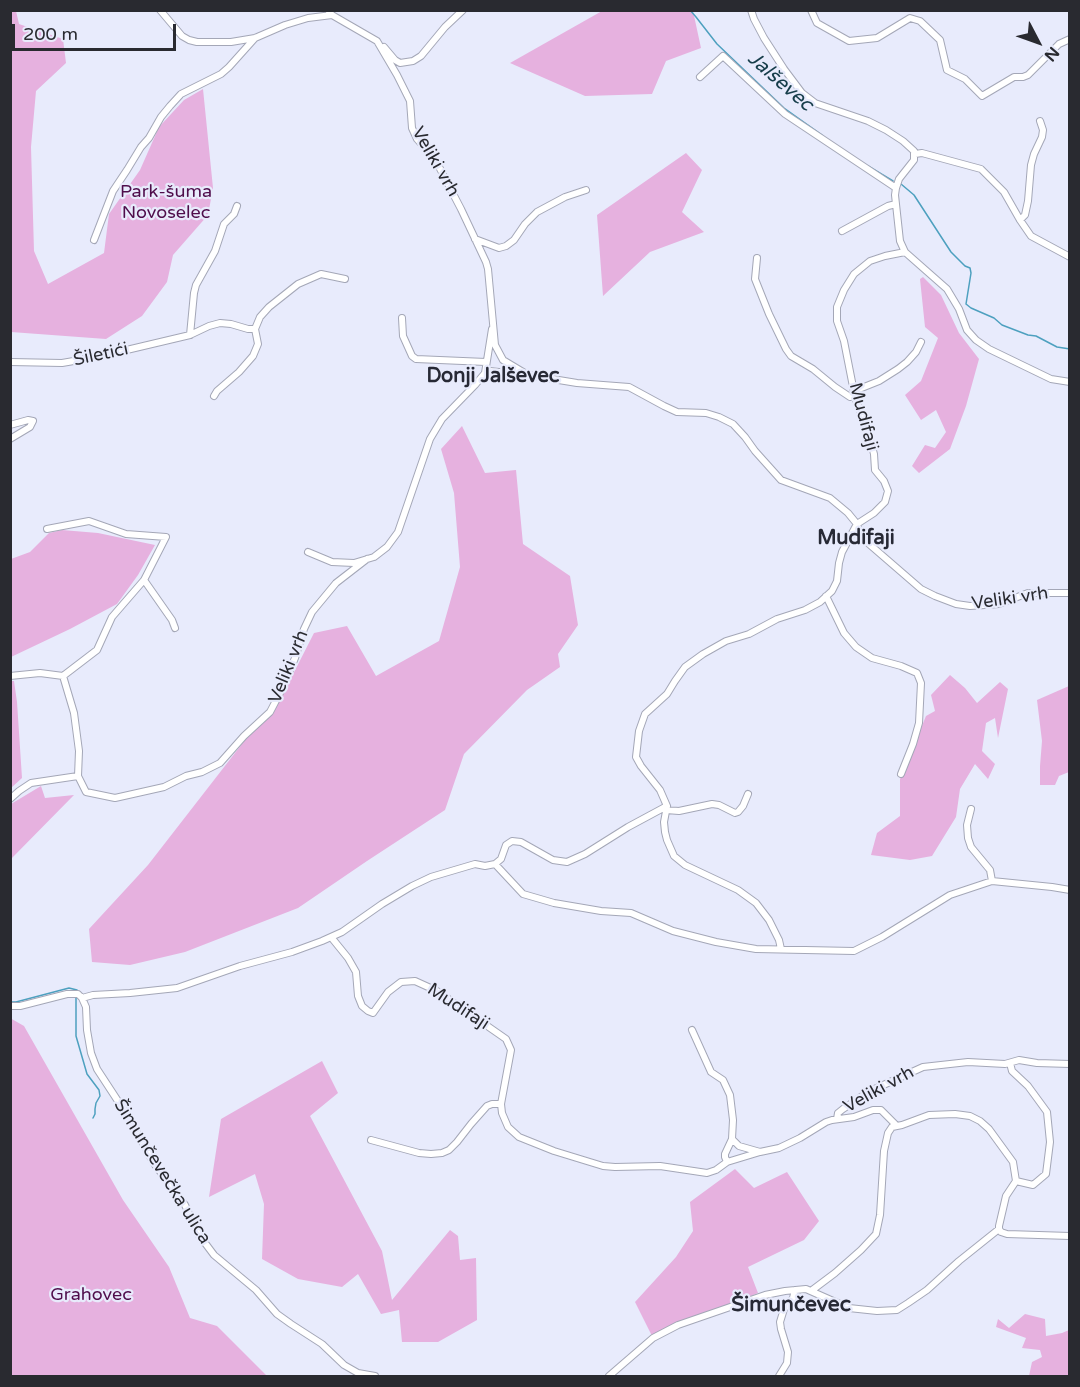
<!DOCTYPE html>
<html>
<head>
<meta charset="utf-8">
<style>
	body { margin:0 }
	#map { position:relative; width:1080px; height:1387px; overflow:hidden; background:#e8ebfc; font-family:"Varela Round",sans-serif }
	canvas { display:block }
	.frame { position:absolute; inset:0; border:12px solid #292a30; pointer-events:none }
	.north { position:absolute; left:1008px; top:12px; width:60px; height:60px; -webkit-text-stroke:4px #e8ebfc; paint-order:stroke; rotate:131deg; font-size:16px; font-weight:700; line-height:24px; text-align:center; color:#292a30 }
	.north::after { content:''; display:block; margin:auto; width:21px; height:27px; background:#292a30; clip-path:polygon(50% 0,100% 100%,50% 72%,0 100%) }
	.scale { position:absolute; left:12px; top:24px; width:164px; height:27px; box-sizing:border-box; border:3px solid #292a30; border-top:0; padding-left:8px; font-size:18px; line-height:21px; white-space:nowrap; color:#292a30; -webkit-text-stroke:4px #e8ebfc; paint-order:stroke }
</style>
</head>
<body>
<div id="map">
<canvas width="1080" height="1387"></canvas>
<div class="frame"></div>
<div class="north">N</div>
<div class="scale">200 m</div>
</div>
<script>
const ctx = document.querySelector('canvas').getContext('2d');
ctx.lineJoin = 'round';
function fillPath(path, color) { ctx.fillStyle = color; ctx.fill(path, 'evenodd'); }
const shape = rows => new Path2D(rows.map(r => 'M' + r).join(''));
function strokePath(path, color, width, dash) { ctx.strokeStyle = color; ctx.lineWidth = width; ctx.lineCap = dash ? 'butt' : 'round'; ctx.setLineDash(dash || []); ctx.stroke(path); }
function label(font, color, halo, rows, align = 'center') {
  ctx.font = font + ' "Varela Round",sans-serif'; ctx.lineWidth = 4.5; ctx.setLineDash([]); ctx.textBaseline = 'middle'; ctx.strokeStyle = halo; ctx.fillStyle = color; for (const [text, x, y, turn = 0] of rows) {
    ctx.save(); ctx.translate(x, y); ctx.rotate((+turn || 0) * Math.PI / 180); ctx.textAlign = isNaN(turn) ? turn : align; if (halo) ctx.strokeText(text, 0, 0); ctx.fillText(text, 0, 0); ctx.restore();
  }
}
fillPath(shape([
	[10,11,16,11,19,24,63,39,66,63,36,91,31,147,34,251,48,284,104,253,109,214,140,170,159,127,184,100,203,89,213,188,208,215,173,255,167,282,142,316,106,339,11,332],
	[602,11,693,11,701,48,666,61,652,94,585,96,510,63],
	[686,153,702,170,682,212,704,232,650,252,603,296,597,215],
	[923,277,941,295,959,333,979,359,966,406,950,449,919,473,912,466,925,445,935,448,946,432,936,410,921,420,905,395,921,381,938,338,925,327,920,279],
	[462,426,485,473,516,470,523,544,570,576,578,625,558,654,560,667,527,690,464,754,445,810,367,861,298,908,185,952,130,965,92,962,89,929,148,865,287,686,314,633,347,626,376,676,439,641,460,567,454,493,441,449],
	[62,530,98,533,155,545,138,575,117,604,70,629,11,657,11,559,30,552,49,533],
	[950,675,965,688,977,703,1000,682,1008,689,998,738,995,718,986,723,982,751,995,764,988,779,975,764,960,789,956,817,932,856,910,860,871,855,877,833,900,816,900,779,926,716,935,711,931,695],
	[11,681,14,681,17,702,22,778,11,788],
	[1069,686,1069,772,1059,776,1055,785,1040,785,1040,766,1042,741,1037,700],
	[41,786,45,798,74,795,11,859,11,804],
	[10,1018,24,1026,123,1200,169,1267,190,1318,217,1326,267,1376,11,1376],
	[322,1061,338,1093,310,1116,382,1251,392,1300,450,1230,458,1236,460,1260,476,1258,477,1320,438,1342,402,1342,399,1310,381,1314,358,1274,342,1287,298,1279,262,1259,264,1204,255,1174,209,1197,221,1119],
	[735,1169,754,1188,787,1172,819,1221,804,1240,748,1267,758,1293,653,1338,635,1302,676,1257,693,1231,690,1202],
	[1025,1314,1045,1319,1046,1336,1062,1333,1069,1330,1069,1376,1029,1376,1032,1362,1042,1357,1040,1350,1022,1348,1026,1338,996,1327,998,1319,1009,1328]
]), '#e6b1df');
strokePath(shape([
	[690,10,696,17,717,44,784,108,822,135],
	[868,166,893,181],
	[901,184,914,195,951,252,965,266,970,268,971,273,966,304,971,308,994,318,1002,325,1028,335,1036,336,1057,347,1070,349],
	[76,998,76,1036,87,1074,99,1090,100,1096,96,1103,95,1109,95,1114,93,1118],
	[10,1002,16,1002,69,988,77,990]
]), '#4da0bf', 1.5);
const minor = shape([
	[160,10,182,36,189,40,197,42,231,42,255,38,285,25,308,18,332,15],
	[328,10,332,15,377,41,397,75,410,101,412,128,417,139,436,161,461,209,486,262,488,269,495,345,503,360,528,375,577,383,629,387,664,406,677,412,706,413,719,417,733,424,745,437,755,451,781,480,830,498,848,513,857,524,859,532,869,544,921,589,935,596,956,604,970,606,999,604,1028,593,1070,593],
	[751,10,754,19,764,38,784,69,802,93,815,103,868,121,886,130,903,141,914,151,914,160,899,179,896,188,895,195,900,241,905,252,947,289,959,309,967,330,976,340,989,349,1051,379,1070,382],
	[811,10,817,23,849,41,877,38,910,18,920,21,940,40,947,70,965,79,982,96,1014,77,1023,77,1028,75,1059,44,1070,39],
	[384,47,395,60,400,63,413,61,421,56,445,27,463,10],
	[700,77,723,56,785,114,896,188],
	[915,154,922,153,981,169,1004,192,1020,220,1031,236,1070,257],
	[1020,220,1025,215,1028,201,1031,165,1034,154,1042,137,1043,130,1040,121],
	[842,231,888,206,896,204],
	[475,239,499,248,506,246,514,240,525,224,537,212,565,197,586,190],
	[94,240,113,191,127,170,141,147,149,138,161,117,170,106,181,94,221,74,229,67,255,38],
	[757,258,755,279,769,314,786,349,791,356,813,369,835,387,850,397,855,397],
	[402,318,403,336,412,356,416,359,486,362],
	[190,335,194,293,196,285,215,251,224,224,234,214,237,206],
	[10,362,62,363,97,357,190,335,209,326,220,323,231,324,248,329,255,329,260,317,269,307,298,284,321,274,345,279],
	[485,373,490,371,526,375],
	[854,391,879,381,898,369,907,362,916,352,921,342],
	[214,396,217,391,239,372,253,356,258,344,255,329],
	[10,425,28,420,33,421,30,427,10,439],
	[47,529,89,521,126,534,166,537,144,580,112,617,97,650,63,676,74,713,79,751,78,776,86,792,115,798,164,787,186,776,202,772,220,763,244,736,270,712,282,689,295,658,304,629,312,612,336,583,367,559],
	[308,552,332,562,354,563,374,557,387,547,398,532,430,439,442,419,475,385,485,373,492,329],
	[144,580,172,620,175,628],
	[826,596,844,633,856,647,872,658,901,666,917,673,921,683,919,723,913,744,901,774],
	[10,676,40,673,63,676],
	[10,799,19,791,31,783,78,776],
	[666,810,679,811,712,804,719,805,735,813,738,812,743,806,748,794],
	[495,864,523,894,554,903,601,911,631,913,673,931,716,942,756,949,854,951,882,937,950,895,992,881,990,870,971,847,968,838,967,825,971,809],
	[992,881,1052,887,1070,890],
	[331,937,348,958,356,972,358,996,362,1006,368,1011,373,1013,388,992,401,982,415,981,437,991,506,1039,511,1050,501,1104],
	[781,949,779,940,769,920,756,903,738,890,685,865,674,856,667,840,665,832,664,822,667,806,660,790,641,766,636,757,639,731,645,714,667,694,675,681,685,667,703,654,726,641,749,634,777,619,805,610,820,602,832,591,837,581,839,563,842,552,857,524,874,513,885,502,888,491,884,481,875,470,874,454,870,440,855,397,844,341,837,321,837,307,844,290,854,274,870,261,885,256,905,252],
	[82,998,93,995,130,993,177,988,240,966,292,952,322,941,342,932,382,904,412,886,431,877,475,864,485,866,495,864,501,859,506,845,512,841,521,842,553,860,567,862,585,854,628,827,667,806],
	[82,998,86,1007,87,1030,91,1053,97,1069,131,1121,153,1162,185,1205,199,1235,214,1255,256,1290,277,1314,291,1324,322,1344,344,1365,358,1373,375,1376],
	[10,1006,20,1006,67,994,78,994,82,998],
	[692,1030,711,1072,723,1080,730,1095,733,1120,732,1139,725,1154,725,1157,727,1162],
	[1010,1063,1012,1071,1028,1086,1047,1112,1050,1142,1046,1174,1033,1185,1016,1181],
	[837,1119,838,1113,843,1109,868,1092,923,1067,968,1062,1005,1064,1019,1060,1037,1063,1070,1064],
	[732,1139,739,1146,760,1152],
	[371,1140,419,1153,431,1154,442,1153,449,1150,457,1142,471,1124,487,1106,492,1104,501,1104,502,1113,508,1127,519,1137,554,1151,603,1166,615,1167,660,1166,707,1173,716,1170,727,1162,760,1152,779,1148,800,1138,826,1122,832,1120,854,1117,873,1110,881,1110,897,1126],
	[811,1291,835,1273,861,1250,876,1234,880,1215,884,1151,888,1133,892,1127,902,1125,929,1115,955,1114,970,1116,980,1121,989,1129,1013,1162,1016,1181,1006,1196,999,1226,999,1229,1001,1232,1007,1234,1070,1236],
	[609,1376,653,1338,678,1325,765,1295,785,1291,806,1289,849,1308,877,1311,897,1310,908,1303,927,1290,959,1261,999,1229],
	[779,1376,787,1363,788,1352,781,1329,780,1322,784,1309,793,1298,795,1290]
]);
strokePath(minor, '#a4a7b7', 8);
strokePath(minor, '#fff', 6);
label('18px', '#292a30', '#e8ebfc', [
	["Veliki vrh",435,162,60],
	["Šiletići",101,355,-12],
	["Mudifaji",863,417,75],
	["Veliki vrh",1010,599,-8],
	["Veliki vrh",289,667,-68],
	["Mudifaji",458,1007,33],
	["Veliki vrh",879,1090,-29],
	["Šimunčevečka ulica",162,1172,58]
]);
label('18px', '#4f0d4b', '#e8ebfc', [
	["Park-šuma",166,192],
	["Novoselec",166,213],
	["Grahovec",91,1295]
]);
label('italic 20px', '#163d4a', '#e8ebfc', [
	["Jalševec",780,82,41]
]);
label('bold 20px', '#272935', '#e8ebfc', [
	["Donji Jalševec",493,377],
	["Mudifaji",856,539]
]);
label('bold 21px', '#272935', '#e8ebfc', [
	["Šimunčevec",791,1305]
]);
</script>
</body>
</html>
